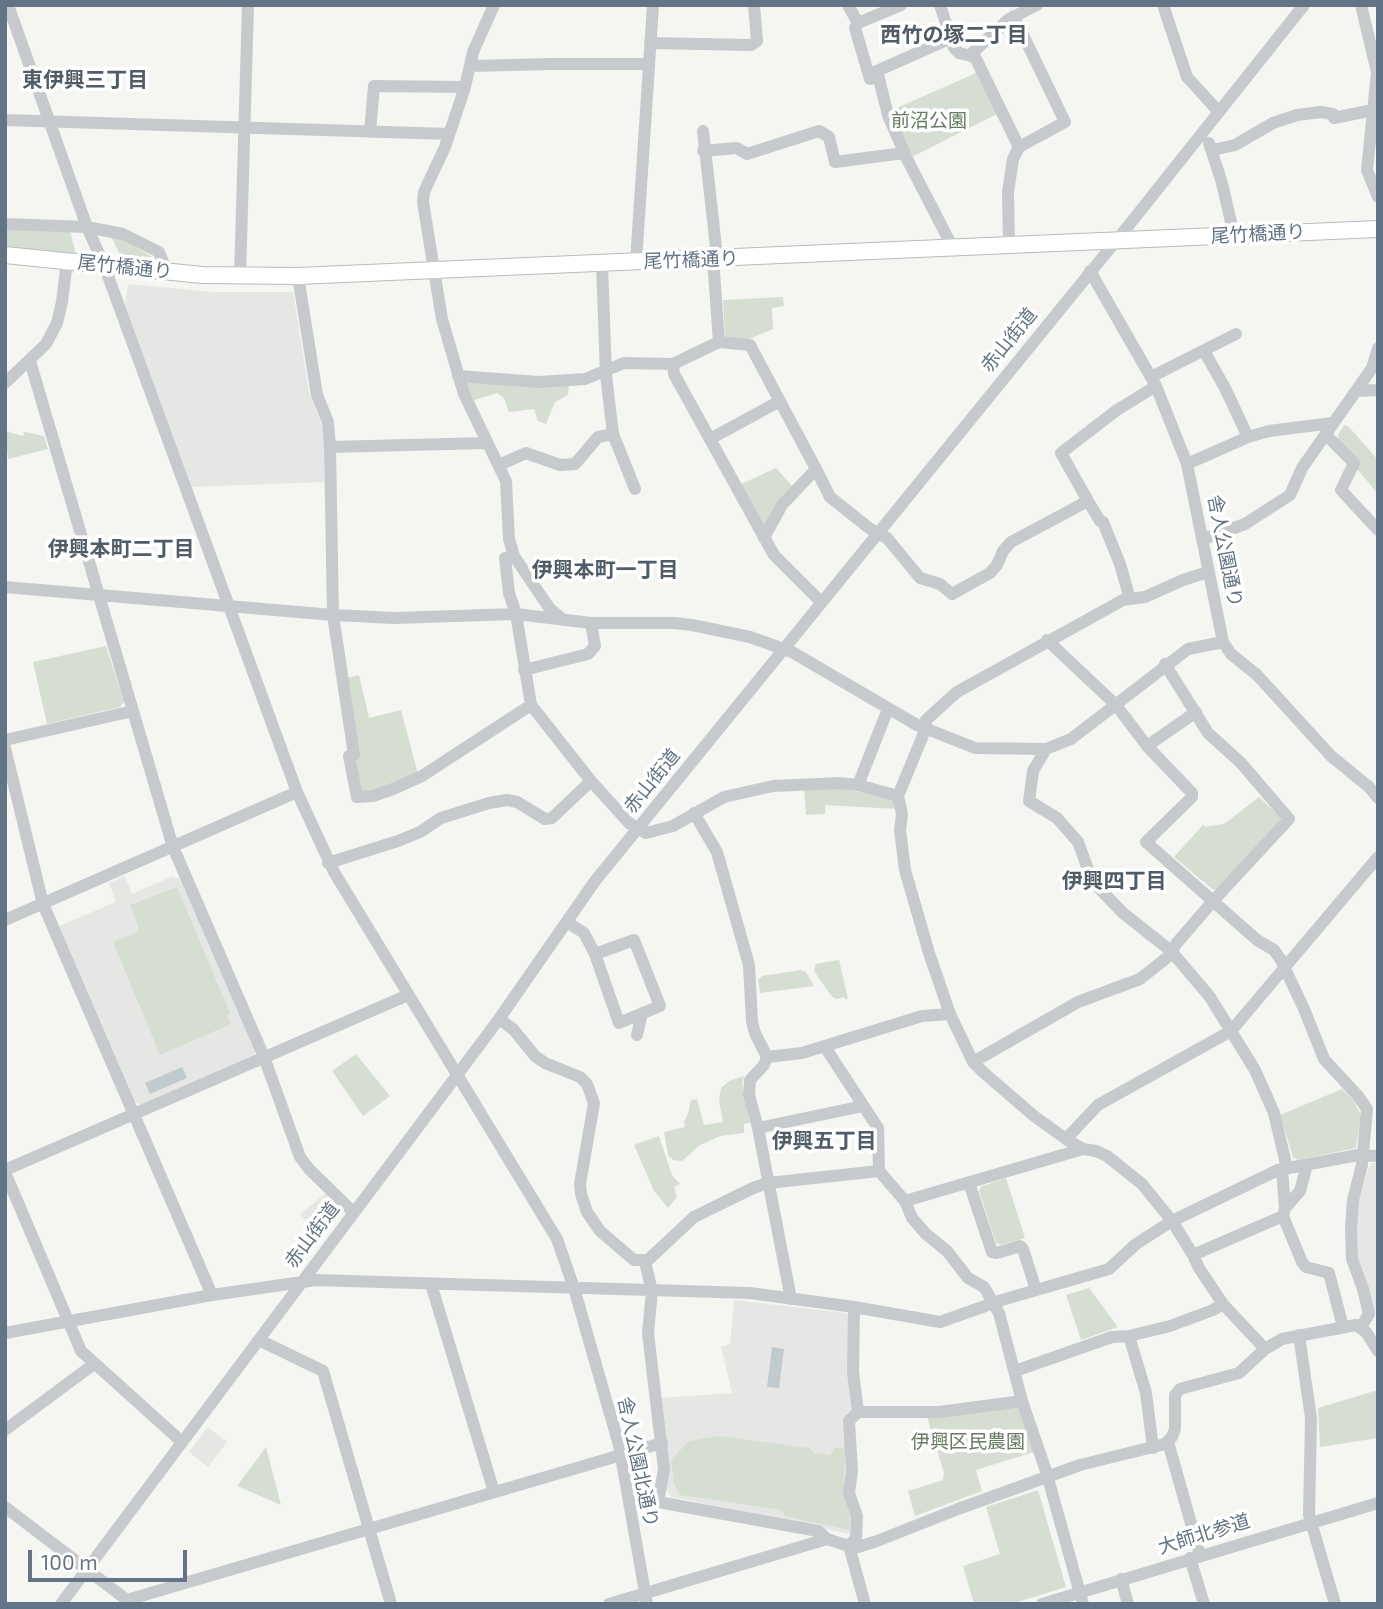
<!DOCTYPE html>
<html>
<head>
<meta charset="utf-8">
<style>
	body { margin:0 }
	#map { position:relative; width:1383px; height:1609px; overflow:hidden; background:#f5f6f1; font-family:"Exo 2",sans-serif }
	canvas { display:block }
	.frame { position:absolute; inset:0; border:7px solid #627485; pointer-events:none }
	.scale { position:absolute; left:28px; top:1550px; width:159px; height:32px; box-sizing:border-box; border:4px solid #627485; border-top:0; padding-left:9px; font-size:21px; line-height:24px; white-space:nowrap; color:#627485; -webkit-text-stroke:5px #fff; paint-order:stroke }
</style>
</head>
<body>
<div id="map">
<canvas width="1383" height="1609"></canvas>
<div class="frame"></div>
<div class="scale">100 m</div>
</div>
<script>
const ctx = document.querySelector('canvas').getContext('2d');
ctx.lineJoin = 'round';
function fillPath(path, color) { ctx.fillStyle = color; ctx.fill(path, 'evenodd'); }
const shape = rows => new Path2D(rows.map(r => 'M' + r).join(''));
function strokePath(path, color, width, dash) { ctx.strokeStyle = color; ctx.lineWidth = width; ctx.lineCap = dash ? 'butt' : 'round'; ctx.setLineDash(dash || []); ctx.stroke(path); }
function label(font, color, halo, rows, align = 'center') {
  ctx.font = font + ' "Exo 2","Noto Sans JP",sans-serif'; ctx.lineWidth = 7; ctx.setLineDash([]); ctx.textBaseline = 'middle'; ctx.strokeStyle = halo; ctx.fillStyle = color; for (const [text, x, y, turn = 0] of rows) {
    ctx.save(); ctx.translate(x, y); ctx.rotate((+turn || 0) * Math.PI / 180); ctx.textAlign = isNaN(turn) ? turn : align; if (halo) ctx.strokeText(text, 0, 0); ctx.fillText(text, 0, 0); ctx.restore();
  }
}
fillPath(shape([
	[128,284,214,292,293,292,309,392,324,431,324,482,192,487,125,304],
	[125,876,132,894,173,876,181,880,255,1051,254,1056,145,1105,136,1103,59,926,116,902,109,883],
	[1371,1163,1378,1163,1378,1324,1368,1288,1357,1260,1355,1228,1357,1201],
	[326,1193,341,1207,317,1239,311,1226,300,1214],
	[734,1300,845,1313,848,1315,852,1409,846,1420,854,1516,850,1534,672,1497,666,1490,660,1398,732,1393,721,1347,730,1344],
	[208,1427,227,1442,208,1467,189,1452]
]), '#e6e7e5');
fillPath(shape([
	[976,73,997,114,912,157,892,110],
	[5,229,70,231,76,254,5,246],
	[111,236,118,237,156,259,153,262,122,259],
	[783,297,784,306,772,308,773,329,747,340,725,337,723,300],
	[469,382,569,385,568,395,555,402,546,424,538,421,534,409,509,412,504,398,497,393,471,401,464,385],
	[1344,425,1349,427,1378,460,1378,494,1357,469,1339,441,1338,435],
	[5,431,23,436,24,432,44,436,48,449,8,459],
	[776,468,793,487,764,530,739,485],
	[106,646,124,702,120,707,47,724,33,662],
	[359,675,369,718,401,710,418,774,390,787,360,793,346,678],
	[838,788,893,798,897,809,825,805,825,814,806,815,804,789],
	[1259,797,1280,817,1280,822,1217,889,1212,889,1174,857,1203,825,1205,827,1224,824],
	[177,887,230,1013,227,1016,231,1024,160,1055,113,942,137,932,138,926,130,905],
	[839,960,848,999,845,999,844,997,837,999,832,997,814,971,816,964],
	[801,970,806,972,814,986,760,993,758,980,762,976],
	[356,1054,390,1096,363,1116,332,1071],
	[744,1076,742,1084,750,1123,744,1124,744,1133,720,1136,700,1145,682,1161,673,1160,668,1155,664,1132,685,1127,684,1121,688,1114,691,1100,697,1099,704,1125,723,1122,719,1101,721,1088,729,1081],
	[1342,1089,1353,1100,1361,1115,1356,1148,1298,1160,1293,1157,1280,1115],
	[659,1136,672,1175,680,1184,674,1187,677,1197,668,1208,654,1191,634,1145],
	[1006,1178,1025,1238,1001,1245,996,1243,979,1191,982,1186],
	[1089,1288,1118,1327,1081,1340,1066,1295],
	[1378,1390,1378,1438,1320,1447,1318,1408],
	[1017,1405,1034,1452,976,1470,982,1491,915,1516,908,1491,943,1480,944,1473,927,1417],
	[719,1436,809,1448,814,1453,830,1455,835,1447,845,1449,844,1493,850,1517,849,1530,784,1516,782,1510,680,1495,674,1484,671,1460,689,1441],
	[266,1447,281,1505,237,1486],
	[1038,1490,1066,1587,1011,1604,974,1604,963,1566,1000,1554,986,1507]
]), '#d6ded2');
fillPath(shape([
	[182,1067,187,1078,150,1094,145,1083],
	[772,1347,784,1349,779,1388,767,1387]
]), '#c0cbd0');
const major = shape([
	[5,255,202,275,298,276,1378,229]
]);
strokePath(major, '#b7bbbf', 18);
strokePath(shape([
	[8,5,87,227,104,265,297,792,334,872,557,1239,574,1288,619,1445,647,1604],
	[494,5,473,52,465,87,445,147,424,192,423,202,442,319,464,394,506,481,509,539,514,556,505,558,509,593,516,614,531,705,591,781,629,823,646,833,673,826,724,797,773,786,839,783,858,785,898,796],
	[848,5,858,23,855,28,870,79,877,77],
	[940,5,954,48,959,53,975,57,1019,147,1013,159,1008,192,1009,244],
	[1163,5,1187,77,1219,112],
	[1361,5,1377,72,1367,170,1378,197],
	[1014,16,1065,122,1019,147],
	[858,23,901,5],
	[951,38,877,71,888,115,907,159,953,248],
	[650,43,751,45,757,41,754,5],
	[970,55,1009,19,1037,5],
	[470,66,551,64,648,64],
	[5,120,449,134],
	[703,131,716,247,714,272,719,342],
	[370,132,374,86,465,87],
	[1209,143,1222,183,1234,235],
	[1213,150,1235,145,1273,123,1297,115,1321,112,1333,114,1334,118,1373,110],
	[703,151,737,148,747,154,819,131,829,137,835,162,904,153],
	[5,224,87,227,123,234,159,252,167,272],
	[636,262,653,5],
	[602,264,606,375,613,434,635,489],
	[1090,271,1156,386,1187,464,1223,642,1231,654,1257,675,1331,756,1369,787,1378,798],
	[298,276,317,395,328,422,330,447,333,615,354,755,349,756,357,797,373,796,393,789,422,776,531,705],
	[240,277,248,5],
	[1204,351,1225,388,1248,437],
	[30,361,173,847,264,1057,300,1157,309,1169,353,1212],
	[673,364,674,374,774,555,821,602],
	[458,376,539,382,585,379,624,363,673,364,719,342,750,345,816,469,782,505,764,538],
	[1151,377,1236,334],
	[5,383,46,344,57,323,62,302,67,261],
	[1356,391,1378,390],
	[1326,435,1354,463,1341,490,1378,530],
	[710,439,780,401],
	[330,447,486,443],
	[1187,464,1248,437,1269,431,1332,423],
	[499,465,526,453,560,465,575,464,598,437,613,434],
	[816,469,830,497,869,528,887,538,920,578,940,584,952,594,990,573,997,565,1003,551,1011,542,1088,501],
	[1204,539,1245,524,1290,495,1302,468,1372,368,1378,348],
	[514,556,550,609,561,618],
	[1208,572,1183,580,1145,597,1123,600,957,692,926,720,926,728,898,796,902,814,900,830,905,870,929,953,950,1014,973,1062,983,1072,1034,1116,1066,1139,1083,1149,1096,1151,1107,1156,1142,1184,1172,1221,1193,1255,1199,1268,1223,1304,1265,1349],
	[5,587,333,615,394,618,516,614,591,623,674,623,692,625,750,637,792,652,917,725,975,748,1046,749,1071,739,1188,649,1223,642],
	[1130,599,1120,564,1103,522,1100,521,1088,501,1061,453,1117,410,1156,386],
	[1047,640,1116,705,1147,746,1192,793,1192,797,1146,842,1257,940,1274,950,1281,960,1304,1009,1324,1059,1358,1096,1367,1109,1362,1165,1353,1200,1351,1229,1352,1259,1363,1289,1369,1314,1361,1327],
	[524,670,588,654,595,646,591,623],
	[5,740,133,711],
	[1147,746,1196,712],
	[5,748,43,904,212,1295],
	[1046,749,1033,771,1029,801,1057,818,1078,842,1092,880,1097,886,1123,913,1171,951,1210,997,1255,1070,1274,1113,1287,1168],
	[858,785,888,709],
	[694,813,717,852,749,965,752,1022,755,1033,767,1057,764,1065,750,1080,749,1095,758,1128,791,1299],
	[328,863,398,841,420,832,441,818,489,803,507,800,517,802,545,819,552,818,591,781],
	[5,920,297,792],
	[567,922,584,933,595,954,619,1023,660,1006,634,940,595,954],
	[499,1019,513,1029,535,1056,545,1063,580,1077,587,1084,594,1103,580,1184,581,1194,587,1212,600,1231,634,1260,648,1260,694,1217,753,1188,768,1183,879,1171],
	[637,1035,642,1013],
	[825,1047,878,1128,879,1171,905,1201,912,1218,926,1234,947,1251,968,1278,984,1287,999,1313,1022,1401,1046,1471,1083,1604],
	[767,1057,802,1053,922,1016,950,1014],
	[973,1062,1078,1002,1140,979,1169,956,1176,944,1213,901,1289,819,1241,763,1208,733,1165,664],
	[758,1128,863,1106],
	[1066,1139,1098,1105,1231,1031,1378,857],
	[1282,1169,1285,1208,1283,1216,1302,1262,1306,1267,1329,1273,1343,1327],
	[5,1170,408,995],
	[5,1172,81,1351,182,1442],
	[969,1183,992,1252,997,1253,1020,1246,1023,1249,1036,1290],
	[905,1201,1083,1149],
	[1285,1208,1300,1191,1307,1165],
	[1193,1255,1283,1216],
	[645,1262,652,1291,648,1333,664,1469,658,1502,818,1531,827,1539,849,1546,858,1547,877,1541,958,1509,1080,1465,1165,1444,1172,1437,1175,1429,1175,1395,1180,1389,1239,1373,1265,1349,1282,1339,1356,1325,1366,1332,1378,1351],
	[431,1284,494,1492],
	[854,1307,853,1372,858,1412,849,1421,852,1471,849,1493,857,1516,856,1538,849,1546,865,1604],
	[5,1333,212,1295,316,1280,750,1293,854,1307,940,1322,1002,1300,1109,1269,1136,1244,1172,1221,1278,1170,1358,1155,1378,1156],
	[1299,1335,1311,1418,1309,1515,1335,1604],
	[1129,1336,1146,1393,1153,1448],
	[259,1340,323,1371,391,1604],
	[1015,1371,1112,1337,1129,1336,1170,1326,1213,1310,1223,1304],
	[858,1412,939,1412,1022,1401],
	[5,1430,94,1364],
	[1168,1442,1200,1555],
	[5,1507,127,1600,662,1443],
	[1190,1558,1204,1604],
	[1121,1579,1128,1604],
	[61,1604,499,1019,595,881,1133,220,1304,5],
	[609,1604,827,1539],
	[1042,1604,1378,1503]
]), '#c7cacd', 12);
strokePath(major, '#fff', 16);
label('19px', '#657c61', '#fff', [
	["前沼公園",929,121],
	["伊興区民農園",968,1442]
]);
label('19px', '#627485', '#fff', [
	["尾竹橋通り",1258,234,-3],
	["尾竹橋通り",691,260,-2],
	["尾竹橋通り",125,267,6],
	["赤山街道",1009,340,-51],
	["舎人公園通り",1225,551,79],
	["赤山街道",652,781,-51],
	["赤山街道",312,1235,-53],
	["舎人公園北通り",638,1462,78],
	["大師北参道",1204,1534,-17]
]);
label('bold 21px', '#505d69', '#fff', [
	["西竹の塚二丁目",954,35],
	["東伊興三丁目",85,80],
	["伊興本町二丁目",121,549],
	["伊興本町一丁目",605,570],
	["伊興四丁目",1114,881],
	["伊興五丁目",824,1141]
]);
</script>
</body>
</html>
